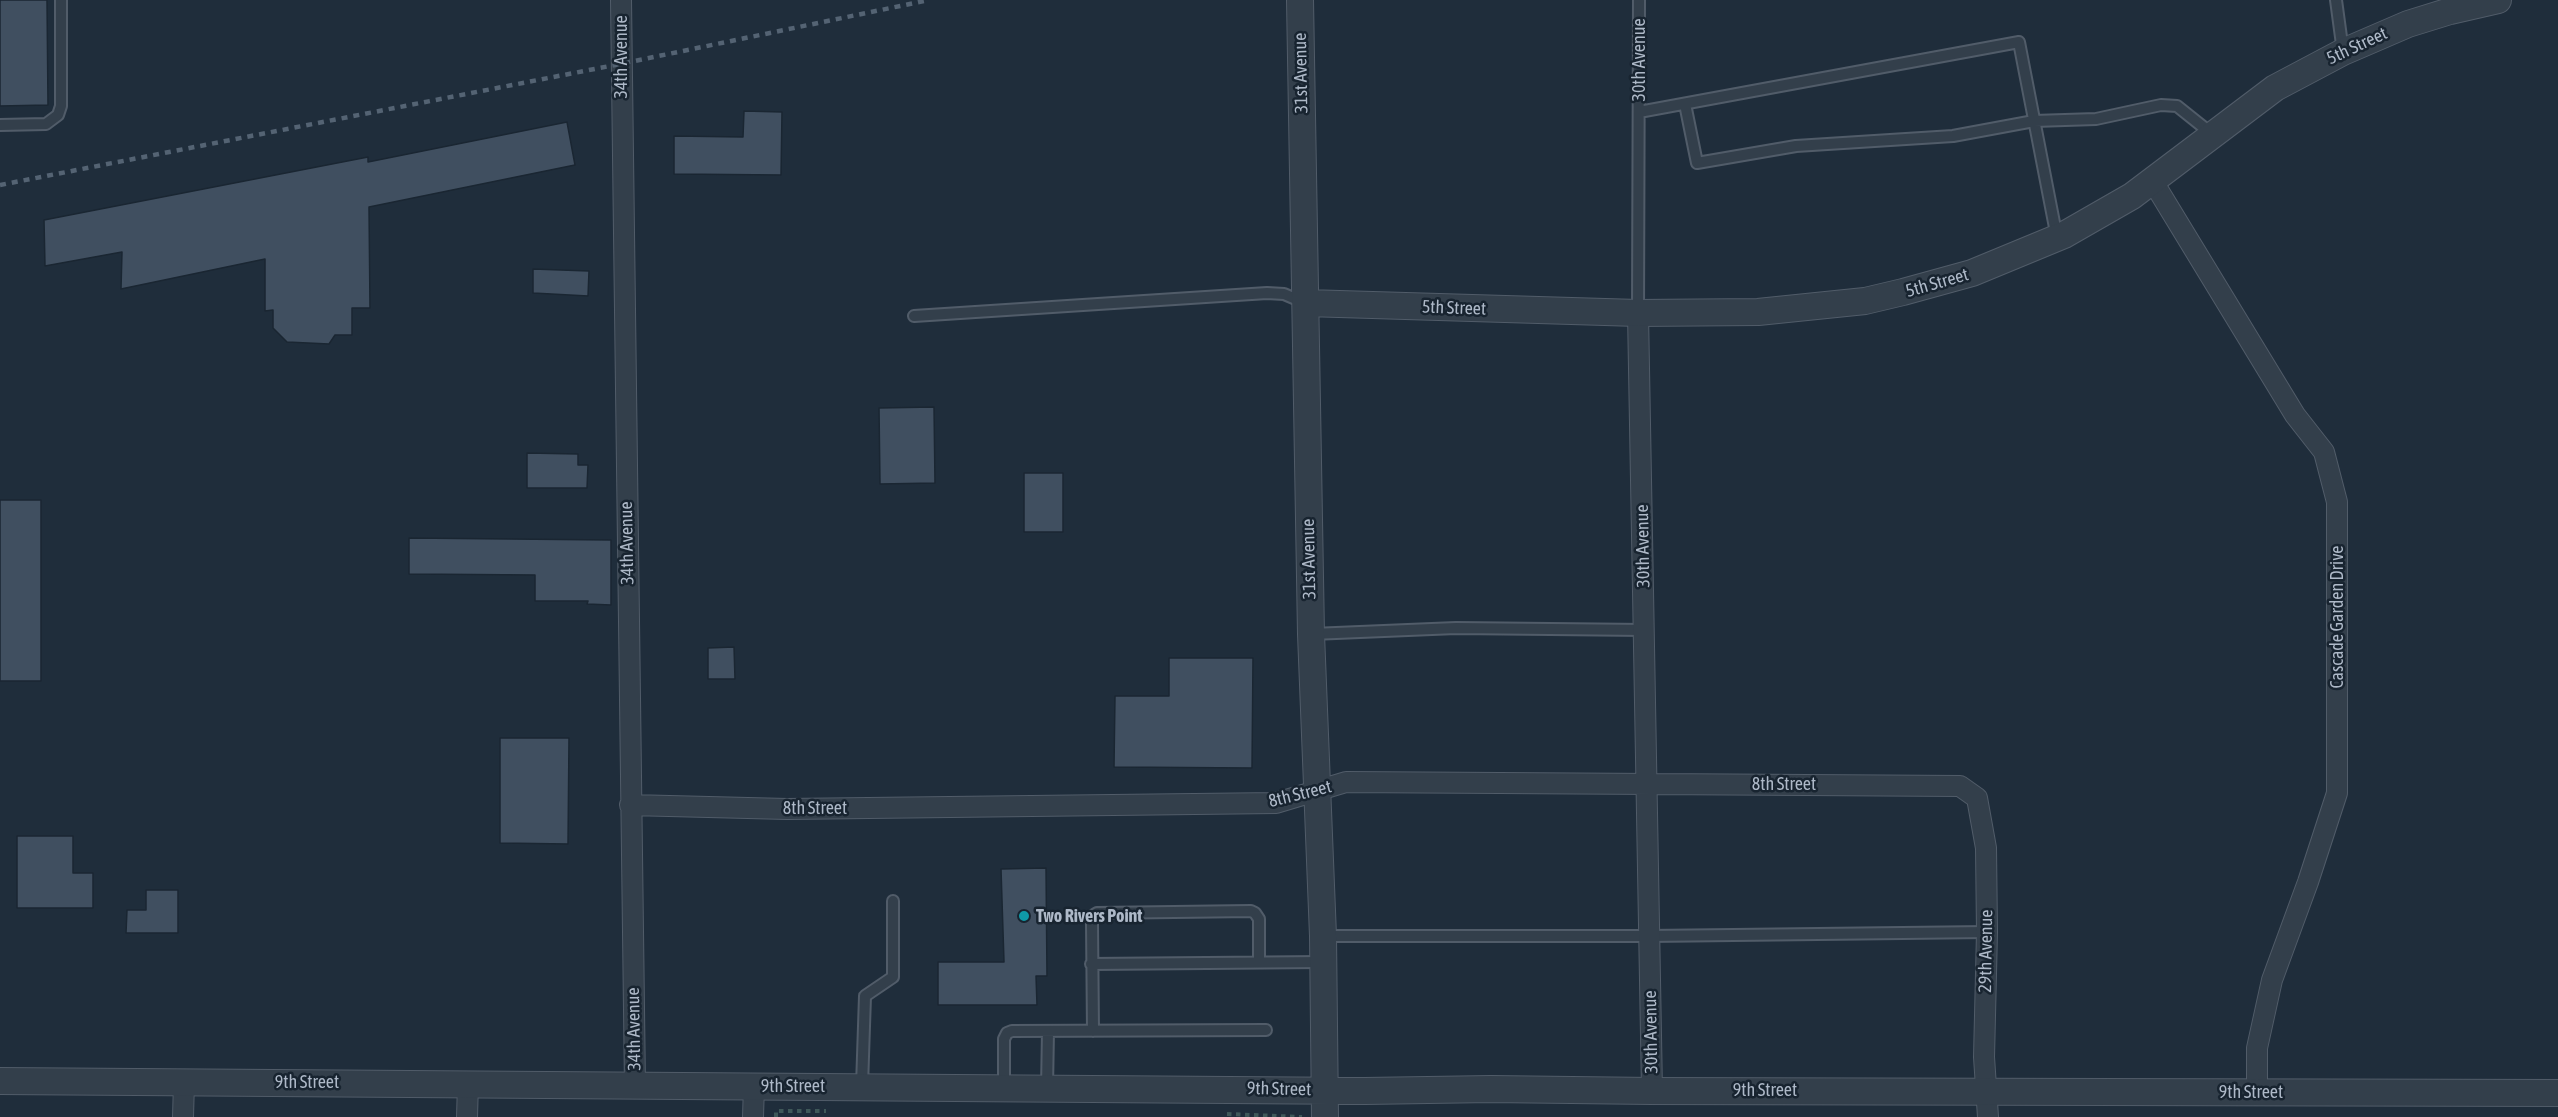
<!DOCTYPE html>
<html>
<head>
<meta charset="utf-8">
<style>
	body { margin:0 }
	canvas { display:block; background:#1f2d3b }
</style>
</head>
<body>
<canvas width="2558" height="1117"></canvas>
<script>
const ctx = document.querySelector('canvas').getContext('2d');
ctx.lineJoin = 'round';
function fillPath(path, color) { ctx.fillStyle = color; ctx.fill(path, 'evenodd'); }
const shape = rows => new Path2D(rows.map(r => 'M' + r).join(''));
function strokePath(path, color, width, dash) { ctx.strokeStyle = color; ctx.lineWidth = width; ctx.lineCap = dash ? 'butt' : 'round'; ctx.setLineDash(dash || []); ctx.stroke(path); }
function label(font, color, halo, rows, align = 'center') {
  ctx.font = font + ' "Asap Condensed",sans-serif'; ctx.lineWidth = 5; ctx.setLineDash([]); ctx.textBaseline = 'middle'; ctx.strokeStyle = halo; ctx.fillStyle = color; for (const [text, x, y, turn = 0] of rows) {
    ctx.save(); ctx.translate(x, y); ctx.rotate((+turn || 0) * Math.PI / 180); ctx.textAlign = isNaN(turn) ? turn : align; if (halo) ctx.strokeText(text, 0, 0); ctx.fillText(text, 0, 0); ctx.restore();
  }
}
const building = shape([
	[0,0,47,0,48,105,0,106,0,0],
	[744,111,782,112,781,175,674,174,674,136,743,137,744,111],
	[567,122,575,165,369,207,370,308,352,308,352,335,335,335,329,344,287,342,273,328,273,310,265,311,265,259,121,289,122,252,45,266,44,220,368,157,368,162,567,122],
	[533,269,589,271,588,296,533,293,533,269],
	[934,407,935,483,880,484,879,408,934,407],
	[527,453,578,454,578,465,588,465,587,488,527,488,527,453],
	[1024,473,1063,473,1063,532,1024,532,1024,473],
	[0,500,41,500,41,681,0,681,0,500],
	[409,538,611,540,611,605,587,604,588,601,535,601,535,575,409,574,409,538],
	[734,647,735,679,708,679,708,648,734,647],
	[1169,658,1253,658,1252,768,1114,767,1115,696,1169,696,1169,658],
	[500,738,569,738,568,844,500,843,500,738],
	[17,836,73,836,73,873,93,873,93,908,17,908,17,836],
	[1046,868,1047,976,1036,976,1037,1005,938,1005,938,962,1004,962,1001,869,1046,868],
	[146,890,178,890,178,933,126,933,127,910,146,910,146,890]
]);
fillPath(building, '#404f60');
strokePath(building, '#1a2632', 1.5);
const service = shape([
	[2336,0,2343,52],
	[1685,104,1697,163,1796,146,1953,136,2034,121,2096,119,2161,105,2177,106,2212,134],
	[1639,112,2019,42,2057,238],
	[0,125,46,124,58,115,61,106,61,0],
	[1638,313,1639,0],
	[914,316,1267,293,1284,294,1305,303],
	[1312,634,1456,628,1645,630],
	[1323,936,1649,936,1987,932],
	[1091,964,1322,962],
	[1093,1031,1092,923,1092,916,1097,913,1251,911,1255,913,1259,919,1259,962],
	[862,1086,865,996,893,977,893,901],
	[1004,1087,1004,1039,1007,1033,1012,1031,1266,1030],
	[1047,1088,1048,1031]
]);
const minor = shape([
	[621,0,635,1086],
	[2152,180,2295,415,2324,452,2337,502,2337,793,2308,882,2272,980,2257,1048,2257,1092],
	[1638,313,1652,1091],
	[630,805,787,809,1276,803,1346,782,1960,786,1977,798,1986,848,1987,932,1984,1057,1988,1117],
	[183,1117,184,1082],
	[467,1117,468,1083],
	[753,1117,754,1085]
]);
const tertiary = shape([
	[1300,0,1311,634,1323,936,1325,1117],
	[1306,303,1638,313,1758,312,1865,301,1903,292,1972,273,2064,235,2132,196,2275,88,2343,52,2408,24,2450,11,2498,0],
	[0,1081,1365,1091,1491,1089,1652,1091,2558,1093]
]);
strokePath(service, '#515c69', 14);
strokePath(minor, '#515c69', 22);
strokePath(tertiary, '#515c69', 28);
strokePath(shape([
	[1227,1114,1302,1117],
	[776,1117,776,1111,826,1111]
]), '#3f5859', 4, [4.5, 4.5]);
strokePath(service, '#333f4b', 10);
strokePath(minor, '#333f4b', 20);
strokePath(tertiary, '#333f4b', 26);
strokePath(shape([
	[0,185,620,64,929,0]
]), '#546373', 4.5, [6, 6]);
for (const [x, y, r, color] of [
	[1024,916,6,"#0f9aa8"]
]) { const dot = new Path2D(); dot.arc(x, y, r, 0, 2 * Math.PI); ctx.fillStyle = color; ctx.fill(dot); strokePath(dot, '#182430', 2); }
label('18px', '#aeb9c8', '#182430', [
	["5th Street",2357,46,-25],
	["34th Avenue",621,57,-90],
	["30th Avenue",1639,60,-90],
	["31st Avenue",1301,73,-91],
	["5th Street",1937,283,-16],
	["5th Street",1454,308,2],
	["34th Avenue",627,543,-91],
	["30th Avenue",1643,546,-91],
	["31st Avenue",1309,559,-91],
	["Cascade Garden Drive",2337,617,-90],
	["8th Street",1784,784],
	["8th Street",1300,794,-14],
	["8th Street",815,808],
	["29th Avenue",1986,951,-89],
	["34th Avenue",634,1029,-91],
	["30th Avenue",1651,1032,-91],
	["9th Street",307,1082],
	["9th Street",793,1086],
	["9th Street",1279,1089,1],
	["9th Street",1765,1090],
	["9th Street",2251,1092]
]);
label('bold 18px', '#aeb9c8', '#182430', [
	["Two Rivers Point",1036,916]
], 'left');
</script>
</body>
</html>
